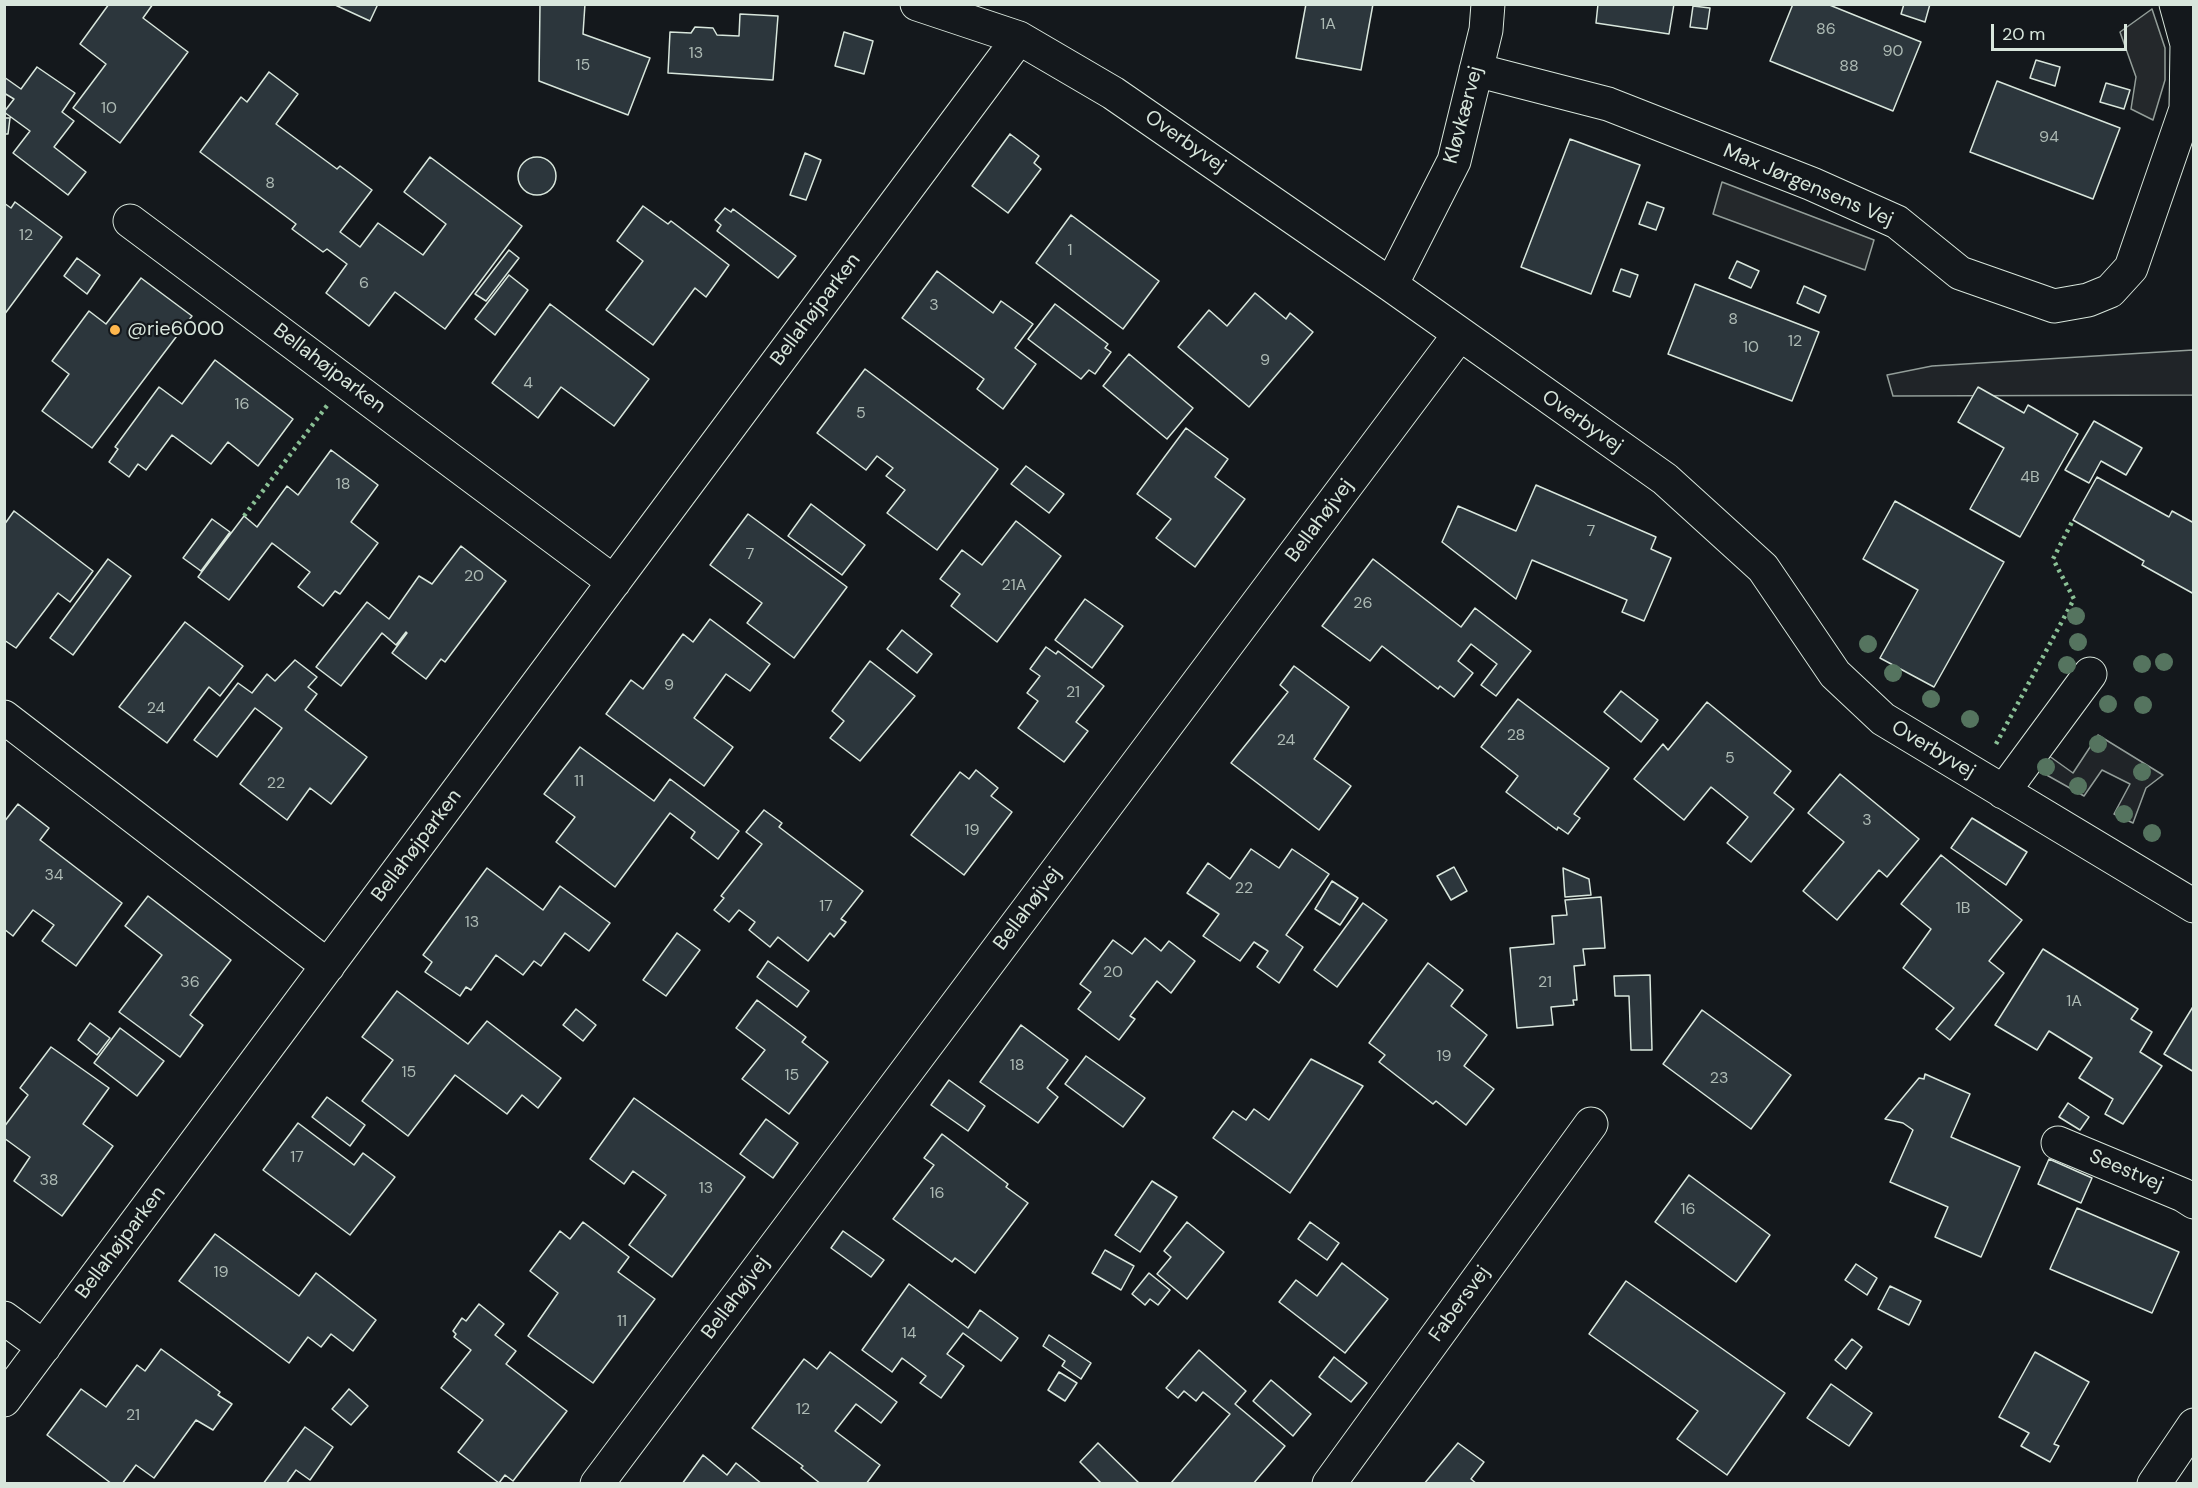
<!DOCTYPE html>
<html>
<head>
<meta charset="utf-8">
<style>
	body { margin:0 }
	#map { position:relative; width:2198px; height:1488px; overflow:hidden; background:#14181c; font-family:"DM Sans",sans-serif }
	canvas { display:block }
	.frame { position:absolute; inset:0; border:6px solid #d8e6dc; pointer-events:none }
	.scale { position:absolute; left:1991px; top:24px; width:136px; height:27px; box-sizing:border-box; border:3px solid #d8e6dc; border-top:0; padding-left:8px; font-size:18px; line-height:21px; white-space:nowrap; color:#d8e6dc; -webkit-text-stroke:4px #14181c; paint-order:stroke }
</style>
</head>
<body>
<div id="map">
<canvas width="2198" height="1488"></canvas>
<div class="frame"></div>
<div class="scale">20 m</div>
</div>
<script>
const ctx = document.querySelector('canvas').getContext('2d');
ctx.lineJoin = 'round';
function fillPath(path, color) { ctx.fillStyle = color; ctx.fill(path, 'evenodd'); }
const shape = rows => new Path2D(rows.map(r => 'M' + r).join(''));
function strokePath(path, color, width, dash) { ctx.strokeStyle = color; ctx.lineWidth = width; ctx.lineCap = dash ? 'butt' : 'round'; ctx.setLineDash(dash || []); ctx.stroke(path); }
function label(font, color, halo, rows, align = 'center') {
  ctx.font = font + ' "DM Sans",sans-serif'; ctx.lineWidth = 4.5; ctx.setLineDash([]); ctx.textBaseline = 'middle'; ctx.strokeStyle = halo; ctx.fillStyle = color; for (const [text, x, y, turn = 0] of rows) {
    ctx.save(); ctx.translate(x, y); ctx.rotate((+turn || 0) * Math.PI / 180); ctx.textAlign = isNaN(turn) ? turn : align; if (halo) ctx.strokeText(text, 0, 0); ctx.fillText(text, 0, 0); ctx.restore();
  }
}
const green = shape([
	[2193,350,2193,395,1893,396,1887,375,1932,366,2193,350],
	[2098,735,2163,775,2146,788,2133,823,2114,814,2130,784,2102,770,2084,796,2036,769,2045,753,2073,773,2098,735]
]);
fillPath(green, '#202428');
strokePath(green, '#939e99', 1.5);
const parking = shape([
	[2152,9,2165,48,2165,80,2153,120,2131,109,2136,77,2120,32,2152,9],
	[1722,182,1874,240,1865,270,1713,214,1722,182]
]);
fillPath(parking, '#24282b');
strokePath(parking, '#939e99', 1.5);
const building = shape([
	[109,4,153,4,143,18,188,52,120,143,73,108,106,64,80,44,109,4],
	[333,4,378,4,370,21,333,4],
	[540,4,585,4,583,34,650,58,628,115,539,81,540,4],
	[1306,4,1373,4,1361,70,1296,58,1306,4],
	[1598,4,1674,4,1669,34,1596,23,1598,4],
	[1793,4,1827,4,1921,42,1893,111,1770,61,1793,4],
	[1904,4,1930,4,1925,22,1901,14,1904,4],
	[1693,6,1710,8,1707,29,1690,27,1693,6],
	[740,14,778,16,773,80,668,73,670,32,691,33,695,27,713,28,717,35,739,36,740,14],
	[844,32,873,41,864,74,835,66,844,32],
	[2036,60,2060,67,2055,86,2030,78,2036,60],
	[37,67,75,93,62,112,74,121,54,147,86,172,68,195,13,153,30,131,4,112,14,99,4,93,4,77,21,89,37,67],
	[269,72,298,94,276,124,337,169,340,166,372,190,340,232,360,247,378,223,423,255,446,224,404,192,430,157,522,226,445,329,395,292,369,326,326,293,347,264,327,249,323,252,292,229,296,224,200,152,241,97,247,102,269,72],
	[1997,81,2120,128,2093,199,1970,152,1997,81],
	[2106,83,2130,90,2124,109,2100,102,2106,83],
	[4,118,10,118,8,134,4,134,4,118],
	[1010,134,1039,156,1034,163,1041,169,1008,213,972,186,1010,134],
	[1570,139,1640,165,1591,294,1521,267,1570,139],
	[805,153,821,160,806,200,790,195,805,153],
	'518 176a19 19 0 1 1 38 0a19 19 0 1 1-38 0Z',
	[15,202,62,237,4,315,4,203,11,208,15,202],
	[1647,202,1664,208,1656,230,1639,224,1647,202],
	[643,206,668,224,671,221,729,265,706,297,695,288,653,345,606,310,643,261,617,241,643,206],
	[725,208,731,212,733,209,796,256,778,278,717,231,721,225,715,220,725,208],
	[1071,215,1159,281,1123,329,1036,263,1071,215],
	[509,250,519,258,486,301,475,294,509,250],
	[77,258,100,275,87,294,64,276,77,258],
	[1737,261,1759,271,1751,288,1729,278,1737,261],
	[1621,269,1638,275,1630,297,1613,291,1621,269],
	[937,271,993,313,1001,301,1033,324,1015,348,1036,364,1003,409,977,389,984,379,902,318,937,271],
	[509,275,528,290,495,335,475,319,509,275],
	[141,278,192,316,92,448,42,411,69,374,52,361,89,311,106,324,141,278],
	[1695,284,1819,332,1792,401,1668,354,1695,284],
	[1804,286,1826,296,1819,313,1797,303,1804,286],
	[1255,293,1286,319,1290,313,1313,332,1249,407,1178,347,1209,310,1227,326,1255,293],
	[550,304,649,379,614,426,561,387,538,418,492,383,550,304],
	[1055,304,1108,344,1105,348,1111,352,1095,374,1089,370,1081,379,1028,339,1055,304],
	[1129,354,1193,408,1167,439,1103,386,1129,354],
	[215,360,293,419,258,466,228,442,211,464,172,435,146,470,138,464,129,477,109,462,118,449,115,447,159,387,182,404,215,360],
	[865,369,998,469,937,550,887,513,905,490,886,476,893,468,877,456,866,470,817,433,865,369],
	[1978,387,2024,413,2028,405,2078,434,2020,537,1970,509,2004,448,1958,422,1978,387],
	[2094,421,2142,448,2126,475,2101,461,2089,483,2065,470,2094,421],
	[1186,428,1228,459,1215,477,1245,499,1195,567,1156,538,1171,519,1137,494,1186,428],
	[331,450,378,485,351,522,378,543,340,594,335,591,323,606,298,587,310,572,272,543,229,600,198,577,244,516,257,527,287,486,298,495,331,450],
	[1026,466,1064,494,1049,513,1011,484,1026,466],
	[2097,477,2169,517,2172,511,2194,523,2194,594,2142,565,2144,561,2073,520,2097,477],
	[1536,485,1656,537,1651,549,1671,558,1644,621,1622,612,1627,600,1532,560,1516,599,1442,542,1458,506,1516,531,1536,485],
	[1895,501,2004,562,1934,687,1880,658,1918,590,1863,559,1895,501],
	[811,504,865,545,842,575,788,536,811,504],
	[14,511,93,571,70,602,58,593,16,648,4,640,4,525,14,511],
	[748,514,847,587,794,658,747,623,762,603,710,565,748,514],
	[212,519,230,532,201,571,183,558,212,519],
	[1016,521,1061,556,997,642,951,606,960,594,940,579,962,550,982,565,1016,521],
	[461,546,506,581,445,662,441,659,426,679,392,653,407,633,406,632,396,645,382,633,341,686,316,667,367,602,389,619,419,576,432,584,461,546],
	[108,559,131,576,73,655,50,638,108,559],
	[1373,559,1461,627,1475,608,1531,651,1496,696,1481,685,1497,664,1471,644,1458,661,1473,673,1454,697,1440,686,1438,689,1382,646,1370,661,1322,626,1373,559],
	[1085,599,1123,626,1092,668,1055,640,1085,599],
	[710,619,770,664,750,691,726,674,694,718,733,747,704,786,606,714,631,680,643,689,683,634,693,642,710,619],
	[185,622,243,666,220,696,209,687,167,743,119,707,185,622],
	[902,630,932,654,917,673,887,649,902,630],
	[1046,647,1056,654,1058,651,1104,686,1076,722,1088,731,1064,762,1018,728,1038,701,1027,693,1040,676,1030,669,1046,647],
	[295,660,317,677,308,687,317,694,305,710,367,757,331,804,310,788,287,820,240,784,282,728,255,708,217,757,194,740,238,683,252,693,267,674,275,681,295,660],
	[870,661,915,696,860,761,830,738,844,721,832,711,870,661],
	[1294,666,1349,707,1314,759,1351,786,1319,830,1231,763,1288,692,1280,685,1294,666],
	[1621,691,1658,720,1641,742,1604,712,1621,691],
	[1518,699,1609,768,1574,814,1580,818,1568,834,1558,827,1557,830,1506,792,1518,776,1481,747,1518,699],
	[1707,702,1791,771,1774,793,1794,809,1751,862,1727,843,1748,817,1711,787,1684,820,1634,779,1663,744,1668,750,1707,702],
	[580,747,654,801,670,779,739,831,718,859,691,838,695,832,670,813,615,887,556,842,575,817,544,794,580,747],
	[976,770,998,788,991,796,1012,812,964,875,911,835,960,772,969,779,976,770],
	[1840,774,1919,839,1887,877,1879,870,1837,920,1803,891,1844,842,1808,813,1840,774],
	[18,804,49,828,40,840,122,903,76,966,42,941,54,925,33,910,13,936,4,929,4,822,18,804],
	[764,810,782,823,779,827,863,891,841,919,846,922,834,937,830,933,808,961,778,937,770,947,749,930,755,922,739,910,729,922,714,910,724,898,721,896,762,844,746,832,764,810],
	[1972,818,2027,852,2006,885,1951,848,1972,818],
	[1251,849,1279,868,1292,849,1329,874,1286,935,1303,947,1279,983,1257,967,1268,951,1254,942,1240,961,1203,936,1219,914,1187,893,1208,863,1230,879,1251,849],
	[1941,855,2022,920,1989,961,2004,973,1950,1040,1936,1029,1954,1008,1903,968,1931,929,1901,904,1941,855],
	[1454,867,1467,891,1451,900,1437,876,1454,867],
	[487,868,543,910,560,886,610,923,589,951,565,933,541,966,534,961,523,975,496,955,471,990,466,987,460,996,425,972,432,962,423,955,487,868],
	[1563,868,1589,879,1591,895,1565,897,1563,868],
	[1332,881,1358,898,1340,925,1315,909,1332,881],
	[148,896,231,960,190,1015,203,1025,180,1057,119,1012,162,955,125,926,148,896],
	[1601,897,1605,948,1583,949,1585,965,1574,966,1577,1000,1573,1000,1574,1005,1551,1007,1553,1025,1517,1028,1510,948,1554,944,1552,916,1567,915,1565,900,1601,897],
	[1363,903,1387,920,1337,987,1314,970,1363,903],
	[677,933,700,950,666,996,643,980,677,933],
	[1145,938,1161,951,1169,941,1195,961,1171,993,1157,981,1130,1016,1135,1019,1119,1040,1078,1009,1091,992,1080,984,1113,940,1132,954,1145,938],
	[2043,949,2138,1009,2131,1019,2152,1032,2140,1052,2162,1066,2123,1124,2105,1114,2113,1099,2079,1078,2092,1058,2049,1031,2037,1050,1995,1025,2043,949],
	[768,961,809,991,797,1007,757,977,768,961],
	[1428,963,1463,990,1451,1006,1487,1035,1464,1066,1494,1089,1466,1125,1436,1101,1433,1104,1379,1062,1385,1055,1369,1043,1428,963],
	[1650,975,1652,1050,1631,1050,1629,996,1615,996,1614,976,1650,975],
	[397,991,468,1044,487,1021,561,1078,538,1108,522,1095,507,1114,455,1075,408,1136,362,1101,393,1060,362,1037,397,991],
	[757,1000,806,1037,802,1042,828,1062,789,1114,742,1079,765,1050,736,1028,757,1000],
	[2194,1005,2194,1072,2164,1054,2194,1005],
	[576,1009,596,1025,583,1041,563,1025,576,1009],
	[1702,1010,1791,1075,1751,1129,1663,1064,1702,1010],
	[90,1023,110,1038,97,1055,78,1040,90,1023],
	[1021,1025,1068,1060,1047,1088,1058,1097,1038,1123,980,1082,1021,1025],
	[120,1028,164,1061,137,1096,94,1063,120,1028],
	[51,1047,109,1088,83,1124,113,1146,62,1216,14,1181,30,1157,4,1138,4,1127,28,1095,20,1088,51,1047],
	[1086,1056,1145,1098,1123,1127,1065,1084,1086,1056],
	[1311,1059,1363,1086,1290,1193,1213,1138,1233,1111,1246,1120,1254,1109,1269,1120,1311,1059],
	[1925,1074,1970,1094,1951,1137,2020,1167,1981,1257,1935,1237,1948,1207,1890,1182,1913,1130,1903,1123,1885,1119,1919,1078,1924,1079,1925,1074],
	[949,1080,985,1106,968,1131,931,1105,949,1080],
	[327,1097,365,1125,350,1146,312,1117,327,1097],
	[634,1098,745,1177,672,1277,629,1245,666,1195,633,1171,624,1184,590,1159,634,1098],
	[2068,1103,2089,1117,2080,1130,2059,1117,2068,1103],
	[766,1119,798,1143,773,1178,740,1154,766,1119],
	[298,1123,354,1165,363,1153,395,1177,350,1235,263,1170,298,1123],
	[942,1134,1008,1184,1006,1187,1028,1203,975,1273,955,1258,952,1262,893,1219,934,1165,924,1158,942,1134],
	[2049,1159,2092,1178,2081,1203,2038,1184,2049,1159],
	[1689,1175,1770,1235,1736,1282,1655,1222,1689,1175],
	[1152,1181,1177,1197,1140,1252,1115,1235,1152,1181],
	[2077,1208,2179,1252,2152,1313,2050,1269,2077,1208],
	[583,1222,629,1257,618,1272,655,1299,593,1383,528,1336,558,1293,530,1271,560,1231,570,1239,583,1222],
	[1187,1222,1224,1252,1187,1299,1157,1274,1171,1257,1164,1251,1187,1222],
	[1310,1222,1339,1243,1327,1260,1298,1239,1310,1222],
	[843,1231,884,1260,871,1277,831,1248,843,1231],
	[215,1234,299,1296,316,1273,376,1320,353,1351,331,1334,321,1347,308,1337,289,1363,179,1281,215,1234],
	[1105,1250,1134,1266,1121,1290,1092,1273,1105,1250],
	[1342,1263,1388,1299,1345,1353,1279,1302,1296,1280,1317,1296,1342,1263],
	[1856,1264,1877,1278,1867,1295,1845,1280,1856,1264],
	[1149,1273,1170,1290,1158,1305,1150,1299,1145,1305,1132,1294,1149,1273],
	[1626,1281,1785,1393,1727,1475,1677,1439,1698,1411,1589,1334,1626,1281],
	[909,1284,968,1328,980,1310,1018,1338,1001,1361,963,1333,947,1354,964,1366,941,1398,920,1383,926,1376,902,1358,892,1372,862,1350,909,1284],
	[1890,1286,1921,1301,1909,1325,1878,1309,1890,1286],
	[479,1304,504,1324,495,1335,516,1351,506,1364,567,1411,513,1481,505,1475,499,1483,458,1452,483,1420,441,1388,471,1350,454,1337,456,1334,453,1331,462,1318,466,1321,479,1304],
	[1049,1335,1091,1363,1081,1379,1062,1366,1065,1361,1043,1346,1049,1335],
	[1852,1339,1862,1347,1846,1369,1835,1360,1852,1339],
	[161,1349,220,1392,218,1395,232,1404,213,1430,196,1420,154,1478,136,1465,122,1484,112,1484,47,1435,81,1389,106,1407,137,1365,145,1371,161,1349],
	[1199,1350,1246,1391,1235,1404,1285,1446,1253,1484,1171,1483,1230,1414,1203,1392,1196,1401,1184,1391,1178,1398,1166,1388,1199,1350],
	[830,1352,897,1402,881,1423,856,1404,835,1431,880,1465,866,1484,821,1484,801,1468,803,1466,752,1428,804,1359,817,1369,830,1352],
	[2035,1352,2089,1382,2054,1444,2059,1446,2050,1462,2021,1446,2029,1433,1999,1417,2035,1352],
	[1334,1357,1367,1383,1351,1402,1319,1377,1334,1357],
	[1059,1372,1077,1383,1065,1401,1048,1390,1059,1372],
	[1271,1380,1311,1414,1293,1436,1253,1401,1271,1380],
	[1831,1384,1872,1413,1849,1446,1807,1418,1831,1384],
	[349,1389,368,1406,351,1425,332,1409,349,1389],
	[305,1427,333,1447,310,1480,296,1470,286,1484,263,1484,305,1427],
	[1098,1443,1140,1484,1102,1484,1080,1462,1098,1443],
	[1458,1443,1484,1462,1471,1479,1477,1484,1424,1484,1458,1443],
	[703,1455,727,1475,736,1463,762,1484,682,1484,703,1455]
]);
fillPath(building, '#2c363c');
strokePath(building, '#d8e6dc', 1.5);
const minor = shape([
	[917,4,1019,38,1113,93,1391,285,1665,479,1763,568,1835,674,1883,719,2194,906],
	[1476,70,1608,104,1812,184,1897,222,1960,273,2054,306,2088,300,2110,291,2131,268,2186,109,2187,44,2176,4],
	[130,221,614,582],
	[1391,285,1454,161,1486,30,1488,4],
	[4,717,328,966],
	[2003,792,2090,674],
	[2058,1143,2183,1195,2194,1202],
	[4,1318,44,1347],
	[4,1400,1019,38],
	[597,1484,1459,335],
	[1329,1484,1591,1124],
	[2154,1484,2194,1425]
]);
strokePath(minor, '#d8e6dc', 35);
strokePath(minor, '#14181c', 33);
strokePath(shape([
	[244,516,329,403],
	[1996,744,2074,599,2053,559,2073,520]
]), '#8ac095', 4.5, [3, 4.5]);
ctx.fillStyle = '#55745f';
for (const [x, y] of [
	[2076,616],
	[2078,642],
	[1868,644],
	[2164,662],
	[2142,664],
	[2067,665],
	[1893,673],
	[1931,699],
	[2108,704],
	[2143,705],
	[1970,719],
	[2098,744],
	[2046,767],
	[2142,772],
	[2078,786],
	[2124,814],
	[2152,833]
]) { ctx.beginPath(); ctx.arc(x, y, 9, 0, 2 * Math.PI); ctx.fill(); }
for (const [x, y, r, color] of [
	[115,330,6,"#ffb74d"]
]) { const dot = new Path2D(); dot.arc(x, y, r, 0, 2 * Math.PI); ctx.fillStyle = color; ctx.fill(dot); strokePath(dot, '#14181c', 2); }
label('16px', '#adbab4', null, [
	["1A",1328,25],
	["86",1826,30],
	["90",1893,52],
	["13",696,54],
	["15",583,66],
	["88",1849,67],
	["10",109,109],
	["94",2049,138],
	["8",270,184],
	["12",26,236],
	["1",1070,251],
	["6",364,284],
	["3",934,306],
	["8",1733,320],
	["12",1795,342],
	["10",1751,348],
	["9",1265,361],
	["4",528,384],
	["16",242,405],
	["5",861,414],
	["4B",2030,478],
	["18",343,485],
	["7",1591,532],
	["7",750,555],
	["20",474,577],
	["21A",1014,586],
	["26",1363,604],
	["9",669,686],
	["21",1073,693],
	["24",156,709],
	["28",1516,736],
	["24",1286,741],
	["5",1730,759],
	["11",579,782],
	["22",276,784],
	["3",1867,821],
	["19",972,831],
	["34",54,876],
	["22",1244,889],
	["17",826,907],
	["1B",1963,909],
	["13",472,923],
	["20",1113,973],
	["36",190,983],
	["21",1545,983],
	["1A",2074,1002],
	["19",1444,1057],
	["18",1017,1066],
	["15",409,1073],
	["15",792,1076],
	["23",1719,1079],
	["17",297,1158],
	["38",49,1181],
	["13",706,1189],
	["16",937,1194],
	["16",1688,1210],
	["19",221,1273],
	["11",622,1322],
	["14",909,1334],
	["12",803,1410],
	["21",133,1416]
]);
label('20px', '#d8e6dc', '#14181c', [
	["Kløvkærvej",1464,115,-75],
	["Overbyvej",1185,142,35],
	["Max Jørgensens Vej",1808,186,23],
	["Bellahøjparken",816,310,-53],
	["Bellahøjparken",329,369,37],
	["Overbyvej",1582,422,35],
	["Bellahøjvej",1320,521,-53],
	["Overbyvej",1933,750,31],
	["Bellahøjparken",417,846,-53],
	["Bellahøjvej",1028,909,-53],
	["Seestvej",2126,1171,23],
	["Bellahøjparken",121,1243,-53],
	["Bellahøjvej",736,1298,-53],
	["Fabersvej",1460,1304,-54]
]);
label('20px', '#d8e6dc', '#14181c', [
	["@rie6000",127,330]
], 'left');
</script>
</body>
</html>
